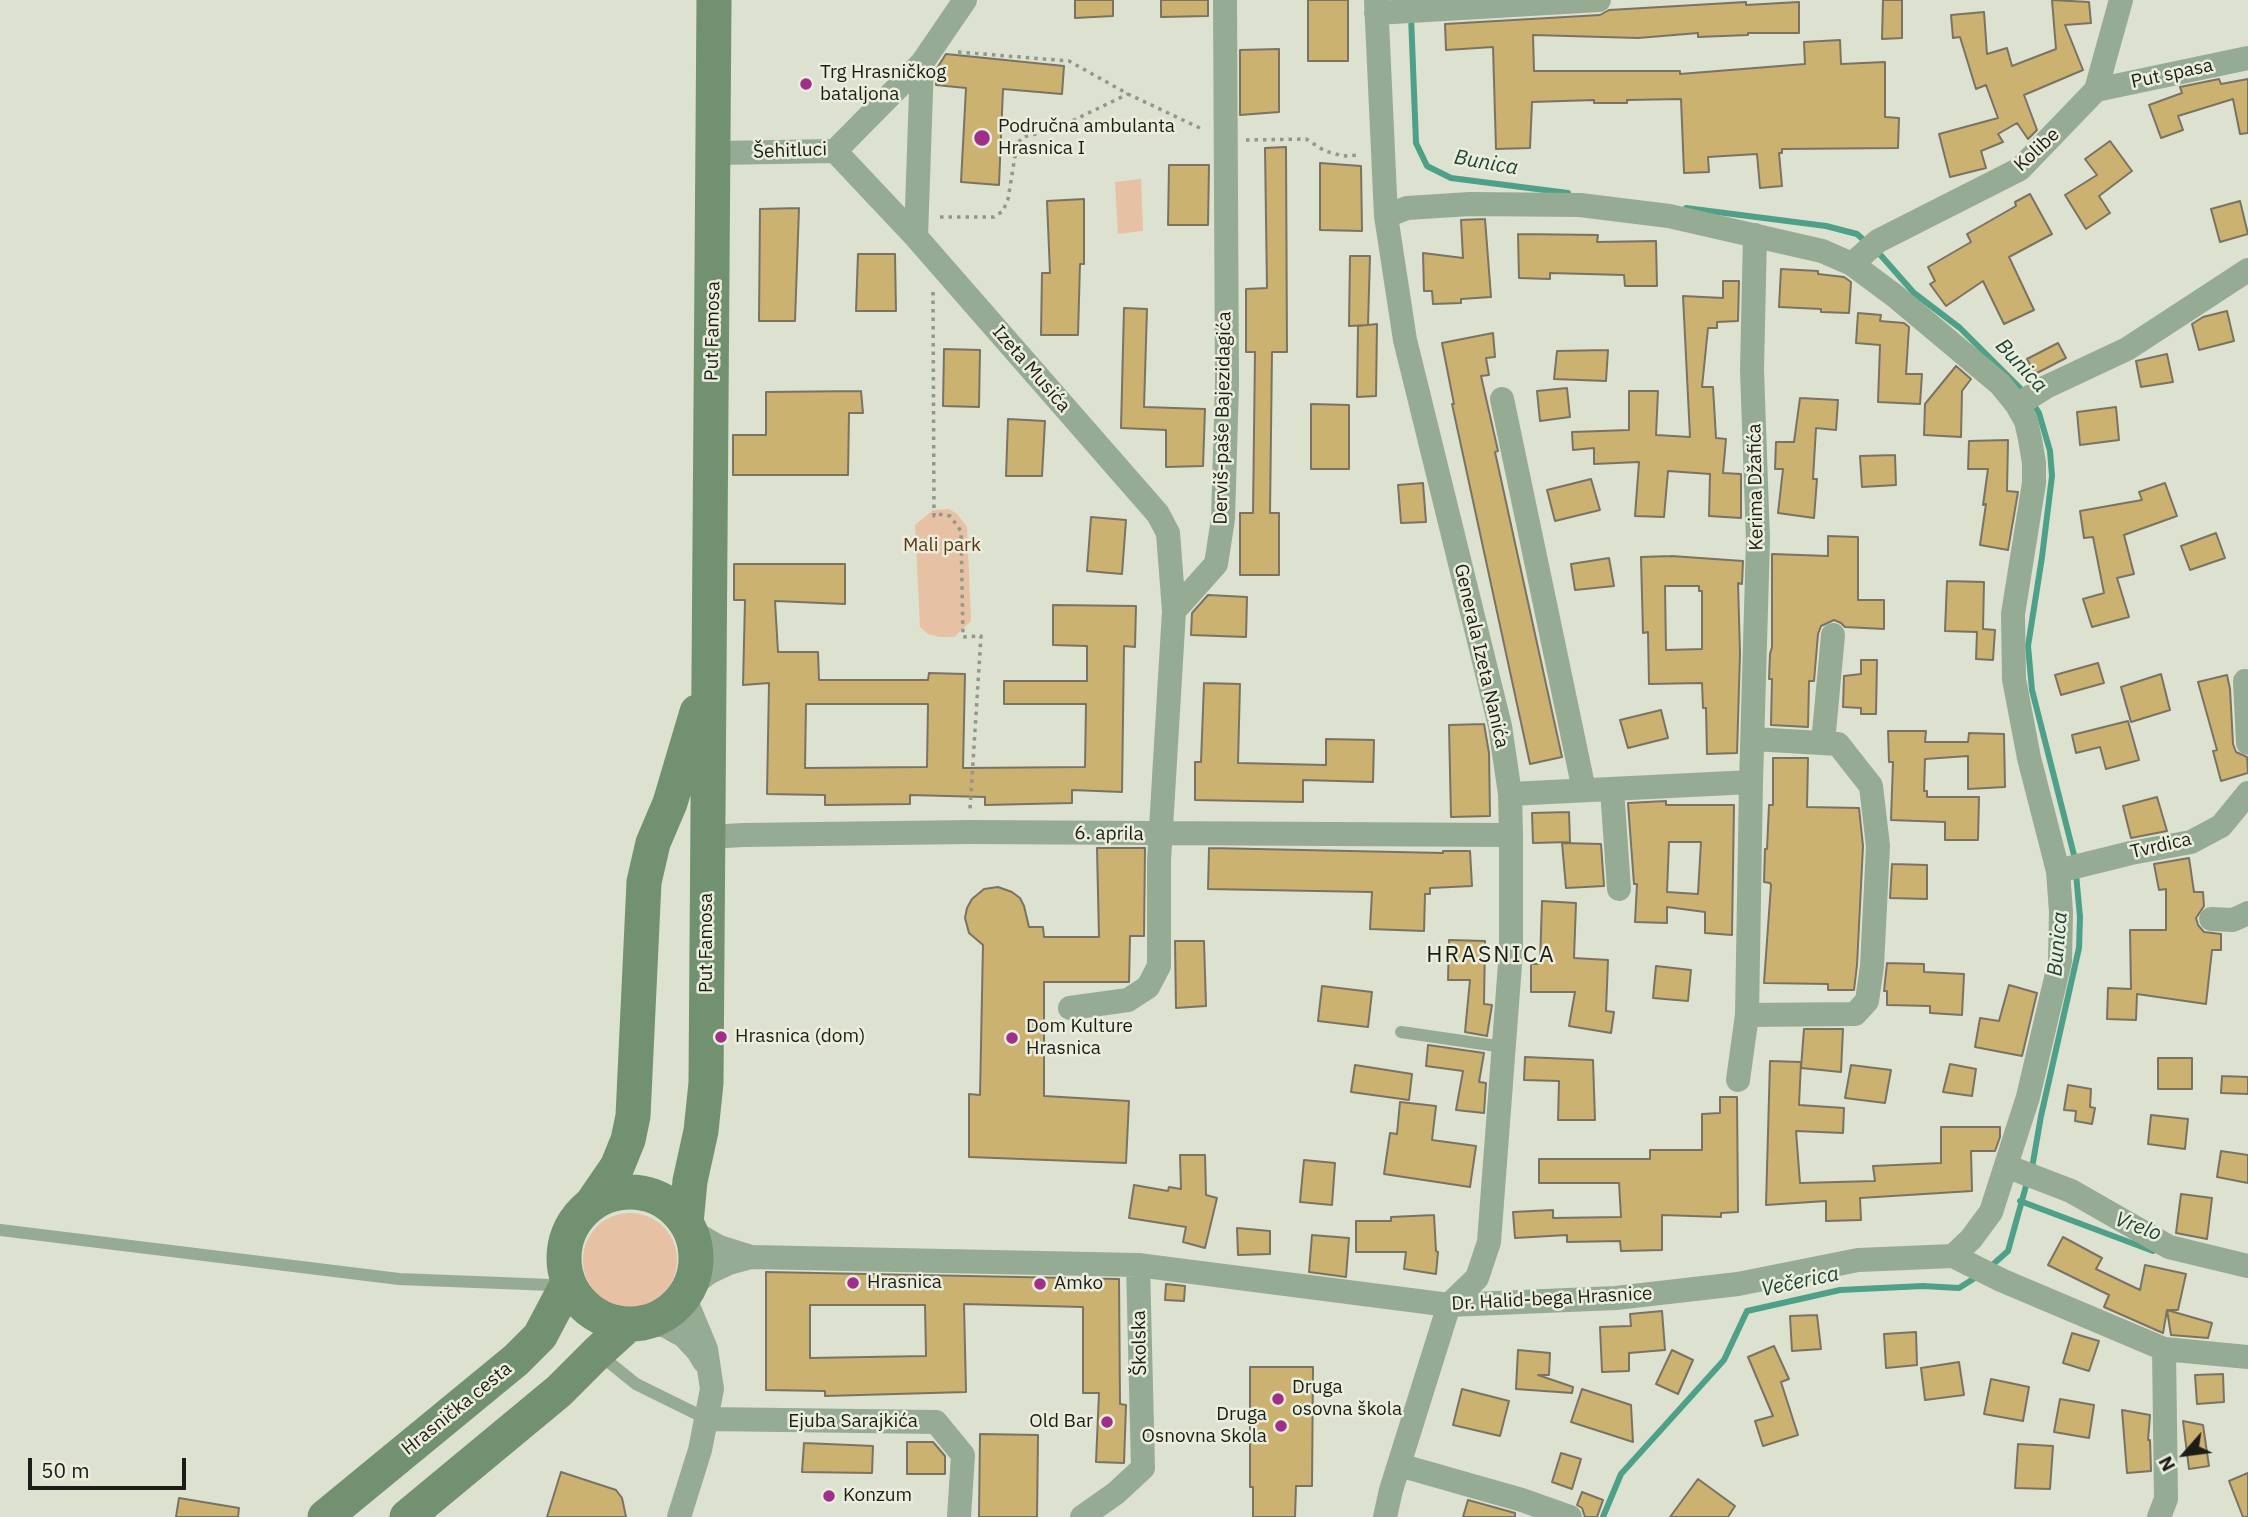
<!DOCTYPE html>
<html>
<head>
<meta charset="utf-8">
<style>
	body { margin:0 }
	#map { position:relative; width:2248px; height:1517px; overflow:hidden; background:#dde1cf; font-family:"IBM Plex Sans",sans-serif }
	canvas { display:block }
	.north { position:absolute; left:2150px; top:1419px; width:70px; height:70px; -webkit-text-stroke:5px #ebeedc; paint-order:stroke; rotate:242deg; font-size:19px; font-weight:700; line-height:28px; text-align:center; color:#1c1d17 }
	.north::after { content:''; display:block; margin:auto; width:24px; height:32px; background:#1c1d17; clip-path:polygon(50% 0,100% 100%,50% 72%,0 100%) }
	.scale { position:absolute; left:28px; top:1458px; width:158px; height:32px; box-sizing:border-box; border:4px solid #1c1d17; border-top:0; padding-left:9px; font-size:21px; line-height:24px; white-space:nowrap; color:#1c1d17; -webkit-text-stroke:5px #ebeedc; paint-order:stroke }
</style>
</head>
<body>
<div id="map">
<canvas width="2248" height="1517"></canvas>
<div class="north">N</div>
<div class="scale">50 m</div>
</div>
<script>
const ctx = document.querySelector('canvas').getContext('2d');
ctx.lineJoin = 'round';
function fillPath(path, color) { ctx.fillStyle = color; ctx.fill(path, 'evenodd'); }
const shape = rows => new Path2D(rows.map(r => 'M' + r).join(''));
function strokePath(path, color, width, dash) { ctx.strokeStyle = color; ctx.lineWidth = width; ctx.lineCap = dash ? 'butt' : 'round'; ctx.setLineDash(dash || []); ctx.stroke(path); }
function label(font, color, halo, rows, align = 'center') {
  ctx.font = font + ' "IBM Plex Sans",sans-serif'; ctx.lineWidth = 5; ctx.setLineDash([]); ctx.textBaseline = 'middle'; ctx.strokeStyle = halo; ctx.fillStyle = color; for (const [text, x, y, turn = 0] of rows) {
    ctx.save(); ctx.translate(x, y); ctx.rotate((+turn || 0) * Math.PI / 180); ctx.textAlign = isNaN(turn) ? turn : align; if (halo) ctx.strokeText(text, 0, 0); ctx.fillText(text, 0, 0); ctx.restore();
  }
}
fillPath(shape([
	[1141,179,1143,231,1118,234,1115,182],
	[949,509,957,514,967,527,971,621,954,637,940,637,928,634,920,627,915,525,933,510],
	'583 1260a47 47 0 1 1 94 0a47 47 0 1 1-94 0Z'
]), '#e7c1a3');
strokePath(shape([
	[1411,16,1416,143,1427,166,1451,178,1568,193],
	[1686,208,1826,226,1857,234,1866,242],
	[1877,251,1914,293,1960,328,2025,393],
	[2032,402,2039,413,2050,451,2052,476,2042,557,2028,646,2032,690,2075,859],
	[2032,1168,2041,1116,2079,948,2080,917,2076,874],
	[2020,1201,2153,1251],
	[1990,1267,2008,1251,2026,1186],
	[1603,1517,1621,1474,1724,1360,1747,1311,1840,1290,1923,1286,1959,1288,1978,1276]
]), '#4fa088', 6);
const building = shape([
	[1075,0,1113,0,1113,16,1075,18,1075,0],
	[1161,0,1208,0,1208,16,1161,17,1161,0],
	[1308,0,1348,0,1348,61,1308,61,1308,0],
	[1883,0,1902,0,1902,38,1882,39,1883,0],
	[2052,0,2089,2,2091,23,2065,25,2083,70,2024,95,2037,130,2028,139,2017,123,1998,134,2003,142,1981,151,1986,168,1950,177,1939,134,1998,118,1986,85,1976,89,1960,37,1953,38,1951,15,1984,12,1987,54,2007,48,2012,66,2056,49,2052,0],
	[1746,2,1746,5,1799,2,1799,33,1748,33,1748,35,1698,37,1698,33,1638,38,1533,35,1534,71,1680,71,1680,74,1805,64,1804,42,1840,40,1841,64,1885,62,1885,117,1899,118,1898,148,1782,149,1782,153,1779,153,1782,186,1760,188,1757,154,1708,157,1709,172,1684,173,1681,99,1627,100,1627,103,1594,103,1594,100,1532,102,1530,148,1496,149,1493,47,1446,50,1445,24,1600,15,1609,10,1746,2],
	[1279,49,1279,112,1240,115,1240,50,1279,49],
	[946,54,1064,66,1062,94,1003,89,999,185,961,182,966,88,936,85,937,68,946,54],
	[2219,79,2221,84,2248,79,2248,133,2240,134,2233,99,2178,116,2183,130,2161,138,2149,105,2182,93,2180,87,2219,79],
	[2110,141,2132,171,2099,196,2110,213,2086,229,2065,195,2097,175,2085,159,2110,141],
	[1286,147,1287,352,1272,352,1270,513,1279,513,1279,575,1240,575,1240,513,1253,513,1255,352,1246,352,1246,289,1267,288,1265,148,1286,147],
	[1320,163,1361,166,1362,231,1320,230,1320,163],
	[1169,165,1209,165,1208,225,1168,225,1169,165],
	[2030,194,2052,234,2009,257,2034,310,2004,324,1983,281,1946,306,1930,284,1935,281,1928,267,1971,242,1967,234,2016,206,2015,202,2030,194],
	[1084,199,1084,264,1080,264,1078,335,1041,335,1042,273,1050,273,1047,201,1084,199],
	[2240,201,2248,234,2220,242,2211,209,2240,201],
	[799,208,795,321,759,321,760,209,799,208],
	[1485,219,1491,297,1461,299,1461,303,1433,304,1432,291,1424,291,1423,253,1463,258,1461,220,1485,219],
	[1518,234,1598,235,1597,242,1656,241,1657,286,1625,286,1624,275,1550,273,1550,279,1519,278,1518,234],
	[858,254,895,254,896,311,856,311,858,254],
	[1350,256,1370,256,1368,325,1349,326,1350,256],
	[1781,269,1818,271,1818,274,1844,277,1851,282,1849,313,1821,312,1821,309,1779,307,1781,269],
	[1723,281,1739,281,1738,321,1717,322,1717,328,1708,328,1702,387,1713,387,1716,438,1726,439,1723,473,1741,474,1741,518,1709,516,1710,474,1668,471,1664,517,1635,516,1639,462,1594,464,1594,448,1573,450,1572,432,1629,430,1629,391,1658,391,1656,435,1690,437,1683,296,1723,298,1723,281],
	[1124,308,1147,309,1144,407,1205,409,1203,466,1166,467,1166,430,1121,428,1124,308],
	[2227,311,2234,341,2199,350,2192,324,2203,317,2227,311],
	[1858,313,1881,315,1880,321,1904,323,1909,327,1906,374,1922,374,1920,404,1878,402,1880,345,1856,343,1858,313],
	[1377,324,1376,396,1357,397,1358,326,1377,324],
	[1493,333,1495,357,1486,358,1489,375,1481,376,1498,451,1495,452,1562,757,1530,764,1452,404,1454,404,1442,343,1493,333],
	[2058,343,2066,358,2035,374,2027,359,2058,343],
	[944,349,980,350,979,407,943,406,944,349],
	[1608,350,1606,381,1554,379,1557,351,1608,350],
	[2167,354,2173,382,2141,387,2136,361,2167,354],
	[1956,366,1971,379,1962,391,1961,437,1924,435,1925,404,1956,366],
	[1567,388,1570,417,1540,421,1537,391,1567,388],
	[861,391,863,413,849,413,848,475,733,475,733,435,766,435,766,392,861,391],
	[1800,398,1838,400,1836,430,1816,428,1813,479,1817,479,1814,518,1778,513,1783,469,1775,469,1776,442,1794,442,1800,398],
	[1311,404,1349,405,1349,469,1311,469,1311,404],
	[2116,407,2119,440,2080,445,2077,412,2116,407],
	[1008,419,1045,421,1042,476,1006,476,1008,419],
	[2008,440,2007,491,2018,492,2008,550,1980,545,1986,504,1983,505,1988,469,1968,469,1969,441,2008,440],
	[1895,455,1896,485,1862,487,1860,456,1895,455],
	[1591,479,1600,510,1555,521,1547,490,1591,479],
	[1423,483,1426,522,1401,523,1398,485,1423,483],
	[2165,483,2177,516,2124,535,2134,574,2117,578,2129,617,2092,627,2083,599,2104,593,2093,537,2084,538,2080,511,2142,500,2139,492,2165,483],
	[1091,517,1126,520,1122,574,1087,571,1091,517],
	[2216,533,2225,558,2190,570,2181,546,2216,533],
	[1828,536,1858,537,1858,600,1884,600,1884,629,1845,627,1841,623,1834,620,1821,626,1818,634,1814,681,1809,681,1808,727,1771,725,1772,679,1769,679,1770,654,1772,647,1772,554,1828,556,1828,536],
	[1671,556,1743,561,1742,584,1738,583,1740,654,1737,753,1707,754,1706,708,1703,708,1702,683,1649,684,1648,632,1643,633,1641,557,1671,556],
	[1665,586,1699,586,1699,591,1702,591,1702,649,1666,650,1665,586],
	[1609,558,1614,586,1575,590,1571,564,1609,558],
	[734,564,845,564,845,604,775,601,778,652,818,652,819,680,928,680,929,673,965,674,963,768,1085,767,1086,704,1004,704,1004,681,1087,681,1087,646,1053,645,1053,605,1136,606,1135,647,1124,646,1122,792,1072,790,1072,803,985,805,985,797,910,795,910,804,825,805,825,795,767,794,769,683,743,685,745,600,734,600,734,564],
	[806,704,928,704,927,767,805,768,806,704],
	[1947,581,1984,582,1983,629,1995,630,1993,660,1976,659,1977,632,1945,631,1947,581],
	[1208,595,1247,597,1246,637,1191,635,1192,613,1208,595],
	[1861,660,1877,660,1876,714,1861,714,1861,708,1843,707,1844,676,1861,674,1861,660],
	[2098,663,2104,683,2061,695,2055,675,2098,663],
	[2161,674,2170,710,2131,722,2121,687,2161,674],
	[2227,675,2230,689,2233,744,2236,752,2247,757,2248,773,2221,781,2213,751,2217,750,2198,682,2227,675],
	[1204,683,1240,684,1238,763,1326,765,1326,739,1374,740,1373,782,1303,780,1303,802,1195,800,1195,762,1201,762,1204,683],
	[1661,710,1668,738,1628,748,1620,720,1661,710],
	[2128,721,2139,760,2106,769,2100,747,2076,753,2072,735,2128,721],
	[1484,724,1489,753,1490,816,1451,817,1449,725,1484,724],
	[1888,731,1926,731,1925,742,1968,742,1969,733,2004,734,2005,787,1968,789,1968,756,1925,759,1924,791,1927,791,1927,797,1979,797,1978,840,1945,840,1945,822,1891,820,1893,762,1889,762,1888,731],
	[1773,758,1808,758,1807,807,1859,808,1863,846,1857,965,1854,990,1828,990,1828,984,1764,983,1771,885,1770,883,1764,882,1765,849,1767,849,1769,805,1773,805,1773,758],
	[2157,797,2167,831,2131,838,2123,806,2157,797],
	[1666,801,1666,805,1734,805,1732,935,1705,933,1705,912,1667,907,1667,923,1635,922,1637,884,1634,884,1628,803,1666,801],
	[1669,842,1701,842,1698,894,1667,892,1669,842],
	[1569,812,1570,842,1533,843,1532,813,1569,812],
	[1562,843,1601,844,1604,886,1566,888,1562,843],
	[1097,848,1145,848,1144,936,1130,936,1129,982,1044,982,1044,1096,1129,1101,1126,1163,969,1157,969,1094,980,1095,983,945,969,933,965,918,967,908,972,899,984,889,998,887,1012,892,1020,898,1024,906,1029,927,1043,927,1044,937,1099,937,1097,848],
	[1209,848,1443,853,1443,851,1470,851,1472,886,1430,888,1430,894,1425,894,1424,931,1370,929,1372,892,1208,889,1209,848],
	[2189,858,2194,892,2203,892,2204,906,2196,918,2198,925,2204,932,2221,934,2221,950,2212,950,2206,1004,2137,994,2136,1020,2107,1019,2108,988,2131,989,2130,930,2166,930,2166,889,2159,890,2154,864,2189,858],
	[1892,864,1927,865,1927,899,1890,898,1892,864],
	[1542,901,1576,903,1574,958,1608,960,1606,1011,1614,1012,1611,1033,1569,1026,1575,992,1531,992,1531,964,1540,964,1542,901],
	[1449,940,1485,941,1484,1004,1492,1005,1487,1036,1465,1032,1470,980,1448,980,1449,940],
	[1175,941,1204,941,1206,1006,1176,1008,1175,941],
	[1887,963,1924,964,1924,972,1964,974,1962,1015,1930,1013,1930,1006,1887,1005,1887,991,1884,991,1887,963],
	[1656,966,1691,970,1688,1001,1653,998,1656,966],
	[2009,985,2037,993,2022,1056,1975,1047,1980,1018,1999,1021,2009,985],
	[1322,986,1372,992,1368,1027,1318,1021,1322,986],
	[1804,1029,1843,1029,1841,1072,1801,1068,1804,1029],
	[1428,1045,1484,1053,1479,1082,1486,1083,1484,1113,1456,1110,1463,1071,1426,1066,1428,1045],
	[1525,1057,1593,1060,1595,1120,1558,1120,1559,1081,1524,1080,1525,1057],
	[2158,1058,2192,1058,2192,1089,2158,1089,2158,1058],
	[1770,1061,1801,1062,1799,1105,1844,1108,1843,1133,1796,1131,1800,1183,1875,1181,1873,1166,1941,1163,1941,1127,2000,1127,2000,1137,1995,1151,1971,1151,1972,1191,1860,1198,1861,1220,1826,1221,1826,1201,1766,1205,1770,1061],
	[1950,1064,1976,1069,1972,1096,1943,1092,1950,1064],
	[1355,1065,1412,1074,1409,1100,1351,1092,1355,1065],
	[1851,1065,1891,1070,1885,1103,1845,1098,1851,1065],
	[2222,1076,2248,1077,2248,1094,2221,1093,2222,1076],
	[2068,1085,2091,1089,2090,1107,2095,1108,2092,1124,2075,1121,2076,1111,2064,1110,2068,1085],
	[1720,1097,1737,1097,1738,1212,1721,1213,1721,1217,1662,1215,1662,1250,1621,1251,1620,1241,1567,1242,1567,1235,1515,1238,1513,1212,1553,1210,1553,1218,1621,1217,1619,1183,1539,1183,1539,1159,1650,1159,1650,1150,1702,1150,1702,1114,1720,1113,1720,1097],
	[1400,1102,1436,1106,1432,1140,1476,1146,1470,1187,1384,1174,1390,1133,1397,1134,1400,1102],
	[2151,1115,2188,1119,2185,1149,2148,1144,2151,1115],
	[2221,1151,2248,1155,2248,1183,2217,1177,2221,1151],
	[1180,1155,1205,1155,1206,1195,1217,1198,1205,1248,1183,1242,1186,1227,1129,1218,1134,1185,1168,1191,1169,1187,1181,1189,1180,1155],
	[1304,1160,1335,1163,1332,1205,1300,1202,1304,1160],
	[2181,1194,2212,1198,2207,1239,2176,1233,2181,1194],
	[1434,1215,1436,1251,1438,1252,1436,1274,1404,1269,1406,1252,1356,1252,1356,1221,1391,1221,1391,1217,1434,1215],
	[1237,1228,1270,1231,1270,1254,1238,1255,1237,1228],
	[1312,1235,1349,1238,1346,1277,1309,1272,1312,1235],
	[2063,1237,2102,1258,2096,1269,2140,1290,2145,1265,2186,1274,2178,1310,2167,1310,2163,1333,2104,1307,2109,1295,2048,1265,2063,1237],
	[766,1272,1119,1279,1120,1404,1126,1405,1124,1463,1096,1462,1099,1393,1083,1393,1083,1307,964,1304,966,1392,825,1396,825,1391,766,1390,766,1272],
	[810,1305,925,1305,926,1356,810,1358,810,1305],
	[1166,1284,1185,1286,1184,1301,1165,1300,1166,1284],
	[2167,1310,2212,1323,2208,1338,2171,1335,2167,1310],
	[1662,1311,1665,1350,1629,1353,1629,1371,1602,1372,1600,1327,1631,1326,1630,1314,1662,1311],
	[1817,1315,1821,1349,1792,1351,1790,1316,1817,1315],
	[1916,1332,1917,1365,1886,1368,1884,1334,1916,1332],
	[2072,1333,2099,1341,2089,1371,2063,1363,2072,1333],
	[1774,1346,1789,1379,1781,1382,1798,1435,1763,1446,1755,1421,1773,1416,1748,1357,1774,1346],
	[1518,1350,1550,1353,1549,1375,1538,1375,1573,1387,1572,1393,1516,1389,1518,1350],
	[1672,1350,1693,1360,1678,1394,1656,1384,1672,1350],
	[1959,1362,1964,1395,1925,1400,1921,1368,1959,1362],
	[1250,1367,1313,1367,1312,1486,1296,1486,1295,1517,1253,1517,1253,1487,1250,1487,1250,1367],
	[2223,1374,2224,1402,2197,1404,2195,1375,2223,1374],
	[1991,1379,2029,1387,2023,1421,1984,1414,1991,1379],
	[1462,1389,1509,1401,1500,1436,1453,1425,1462,1389],
	[1582,1389,1631,1405,1633,1442,1571,1422,1582,1389],
	[2060,1399,2094,1405,2089,1438,2054,1432,2060,1399],
	[2122,1410,2150,1415,2148,1440,2150,1440,2151,1471,2127,1473,2122,1410],
	[2183,1421,2203,1425,2209,1466,2189,1469,2183,1421],
	[980,1434,1038,1435,1037,1517,979,1517,980,1434],
	[907,1442,933,1442,945,1456,945,1474,907,1474,907,1442],
	[804,1443,873,1446,872,1473,802,1472,804,1443],
	[2018,1444,2053,1446,2050,1489,2015,1488,2018,1444],
	[1561,1453,1581,1459,1572,1489,1552,1482,1561,1453],
	[561,1472,616,1490,622,1498,626,1517,547,1517,561,1472],
	[2248,1473,2248,1517,2243,1517,2229,1481,2248,1473],
	[1698,1479,1735,1506,1728,1517,1670,1517,1698,1479],
	[1582,1492,1603,1500,1597,1517,1585,1517,1582,1508,1577,1505,1582,1492],
	[179,1498,239,1508,238,1517,176,1517,179,1498],
	[1468,1500,1515,1513,1515,1517,1463,1517,1468,1500]
]);
fillPath(building, '#ccb271');
strokePath(building, '#7a7364', 2);
strokePath(shape([
	[958,52,1069,61,1128,94,1202,129],
	[1246,140,1306,139,1325,151,1343,156,1360,155],
	[940,217,994,217,1003,211,1008,199,1017,144,1023,137,1053,130,1128,94],
	[933,292,934,516,938,514,950,516,961,531,963,637,981,636,970,809]
]), '#939689', 3.5, [3.5, 5]);
strokePath(shape([
	[1401,1032,1504,1047],
	[0,1230,399,1279,551,1285,563,1281],
	[600,1355,636,1384,707,1419]
]), '#96ab94', 12);
strokePath(shape([
	[1376,0,1386,216,1405,340,1500,726,1510,794,1511,835,1511,951,1489,1242,1477,1278,1449,1305,1391,1490,1385,1517],
	[1376,13,1599,0],
	[2096,90,2248,58],
	[835,151,916,237,1158,514,1168,533,1174,611],
	[715,153,835,151,922,63,965,0],
	[1386,216,1407,208,1470,204,1580,205,1669,216,1822,251,1852,264,1895,296,2000,384,2017,405,2026,421,2030,439,2034,463,2034,483,2013,614,2014,679,2029,758,2058,871,2061,912,2060,961,2028,1097,1991,1212,1971,1239,1953,1256],
	[916,237,922,63],
	[1852,264,1878,241,2020,169,2096,90,2121,0],
	[1502,399,1584,790],
	[2017,405,2046,387,2127,349,2248,270],
	[2245,681,2248,743],
	[1753,739,1838,744,1871,786,1878,846,1872,966,1867,1001,1855,1014,1747,1015,1751,782,1758,540,1752,370,1755,235],
	[1823,743,1833,635],
	[1612,789,1619,889],
	[1510,794,1751,782],
	[708,837,743,835,969,832,1511,835],
	[2058,871,2131,853,2191,842,2221,826,2248,793],
	[2211,919,2233,920,2248,913],
	[1070,1008,1128,1000,1148,987,1159,966,1159,861,1174,611,1216,564,1223,519,1227,384,1225,0],
	[1738,1080,1747,1015],
	[2006,1166,2071,1191,2169,1247,2248,1266],
	[690,1230,719,1247,751,1257,1138,1265,1449,1305,1616,1298,1738,1284,1858,1260,1953,1256,2001,1280,2164,1349,2248,1357],
	[690,1287,708,1273,729,1263,751,1257],
	[646,1322,666,1326,684,1336,698,1351,704,1361],
	[707,1419,936,1422,963,1455,959,1517],
	[1399,1465,1522,1500,1570,1517],
	[679,1517,700,1450,712,1389,706,1349,684,1296],
	[1082,1517,1116,1493,1143,1468,1138,1265],
	[2159,1517,2166,1499,2164,1349]
]), '#96ab94', 24);
strokePath(shape([
	'564 1258a66 66 0 1 1 132 0a66 66 0 1 1-132 0Z',
	[593,1202,617,1167,628,1140,633,1116,644,882,653,843,670,803,697,712],
	[686,1223,690,1181,701,1131,706,1083,714,0],
	[325,1517,516,1360,540,1336,568,1283],
	[407,1517,559,1391,597,1353,629,1324]
]), '#729170', 35);
for (const [x, y, r, color] of [
	[806,84,7,"#a02e8b"],
	[982,138,9,"#a02e8b"],
	[721,1037,7,"#a02e8b"],
	[1012,1038,7,"#a02e8b"],
	[853,1283,7,"#a02e8b"],
	[1040,1284,7,"#a02e8b"],
	[1278,1399,7,"#a02e8b"],
	[1107,1422,7,"#a02e8b"],
	[1281,1426,7,"#a02e8b"],
	[829,1496,7,"#a02e8b"]
]) { const dot = new Path2D(); dot.arc(x, y, r, 0, 2 * Math.PI); ctx.fillStyle = color; ctx.fill(dot); strokePath(dot, '#ebeedc', 2.5); }
label('19px', '#1c1d17', '#ebeedc', [
	["Trg Hrasničkog",820,73],
	["bataljona",820,95],
	["Područna ambulanta",998,127],
	["Hrasnica I",998,149],
	["Dom Kulture",1026,1027],
	["Hrasnica",1026,1049],
	["Hrasnica (dom)",735,1037],
	["Hrasnica",867,1283],
	["Amko",1054,1284],
	["Druga",1292,1388],
	["osovna škola",1292,1410],
	["Druga",1267,1415,"right"],
	["Osnovna Skola",1267,1437,"right"],
	["Old Bar",1093,1422,"right"],
	["Konzum",843,1496]
], 'left');
label('19px', '#1c1d17', '#ebeedc', [
	["Put spasa",2172,74,-12],
	["Kolibe",2037,150,-43],
	["Šehitluci",790,151,-2],
	["Put Famosa",713,331,-89],
	["Izeta Musića",1031,369,49],
	["Derviš-paše Bajezidagića",1223,418,-89],
	["Kerima Džafića",1756,487,-91],
	["Generala Izeta Nanića",1481,656,77],
	["6. aprila",1109,834,1],
	["Tvrdica",2161,846,-13],
	["Put Famosa",707,943,-90],
	["Dr. Halid-bega Hrasnice",1552,1299,-3],
	["Školska",1140,1343,-91],
	["Hrasnička cesta",457,1409,-39],
	["Ejuba Sarajkića",853,1422]
]);
label('19px', '#5e3816', '#ebeedc', [
	["Mali park",942,546]
]);
label('italic 21px', '#1e4338', '#ebeedc', [
	["Bunica",1486,163,10],
	["Bunica",2021,366,47],
	["Bunica",2058,944,-85],
	["Vrelo",2138,1227,20],
	["Večerica",1800,1282,-12]
]);
ctx.letterSpacing = '2px';
label('23px', '#1c1d17', '#ebeedc', [
	["HRASNICA",1491,955]
]);
ctx.letterSpacing = '0px';
</script>
</body>
</html>
